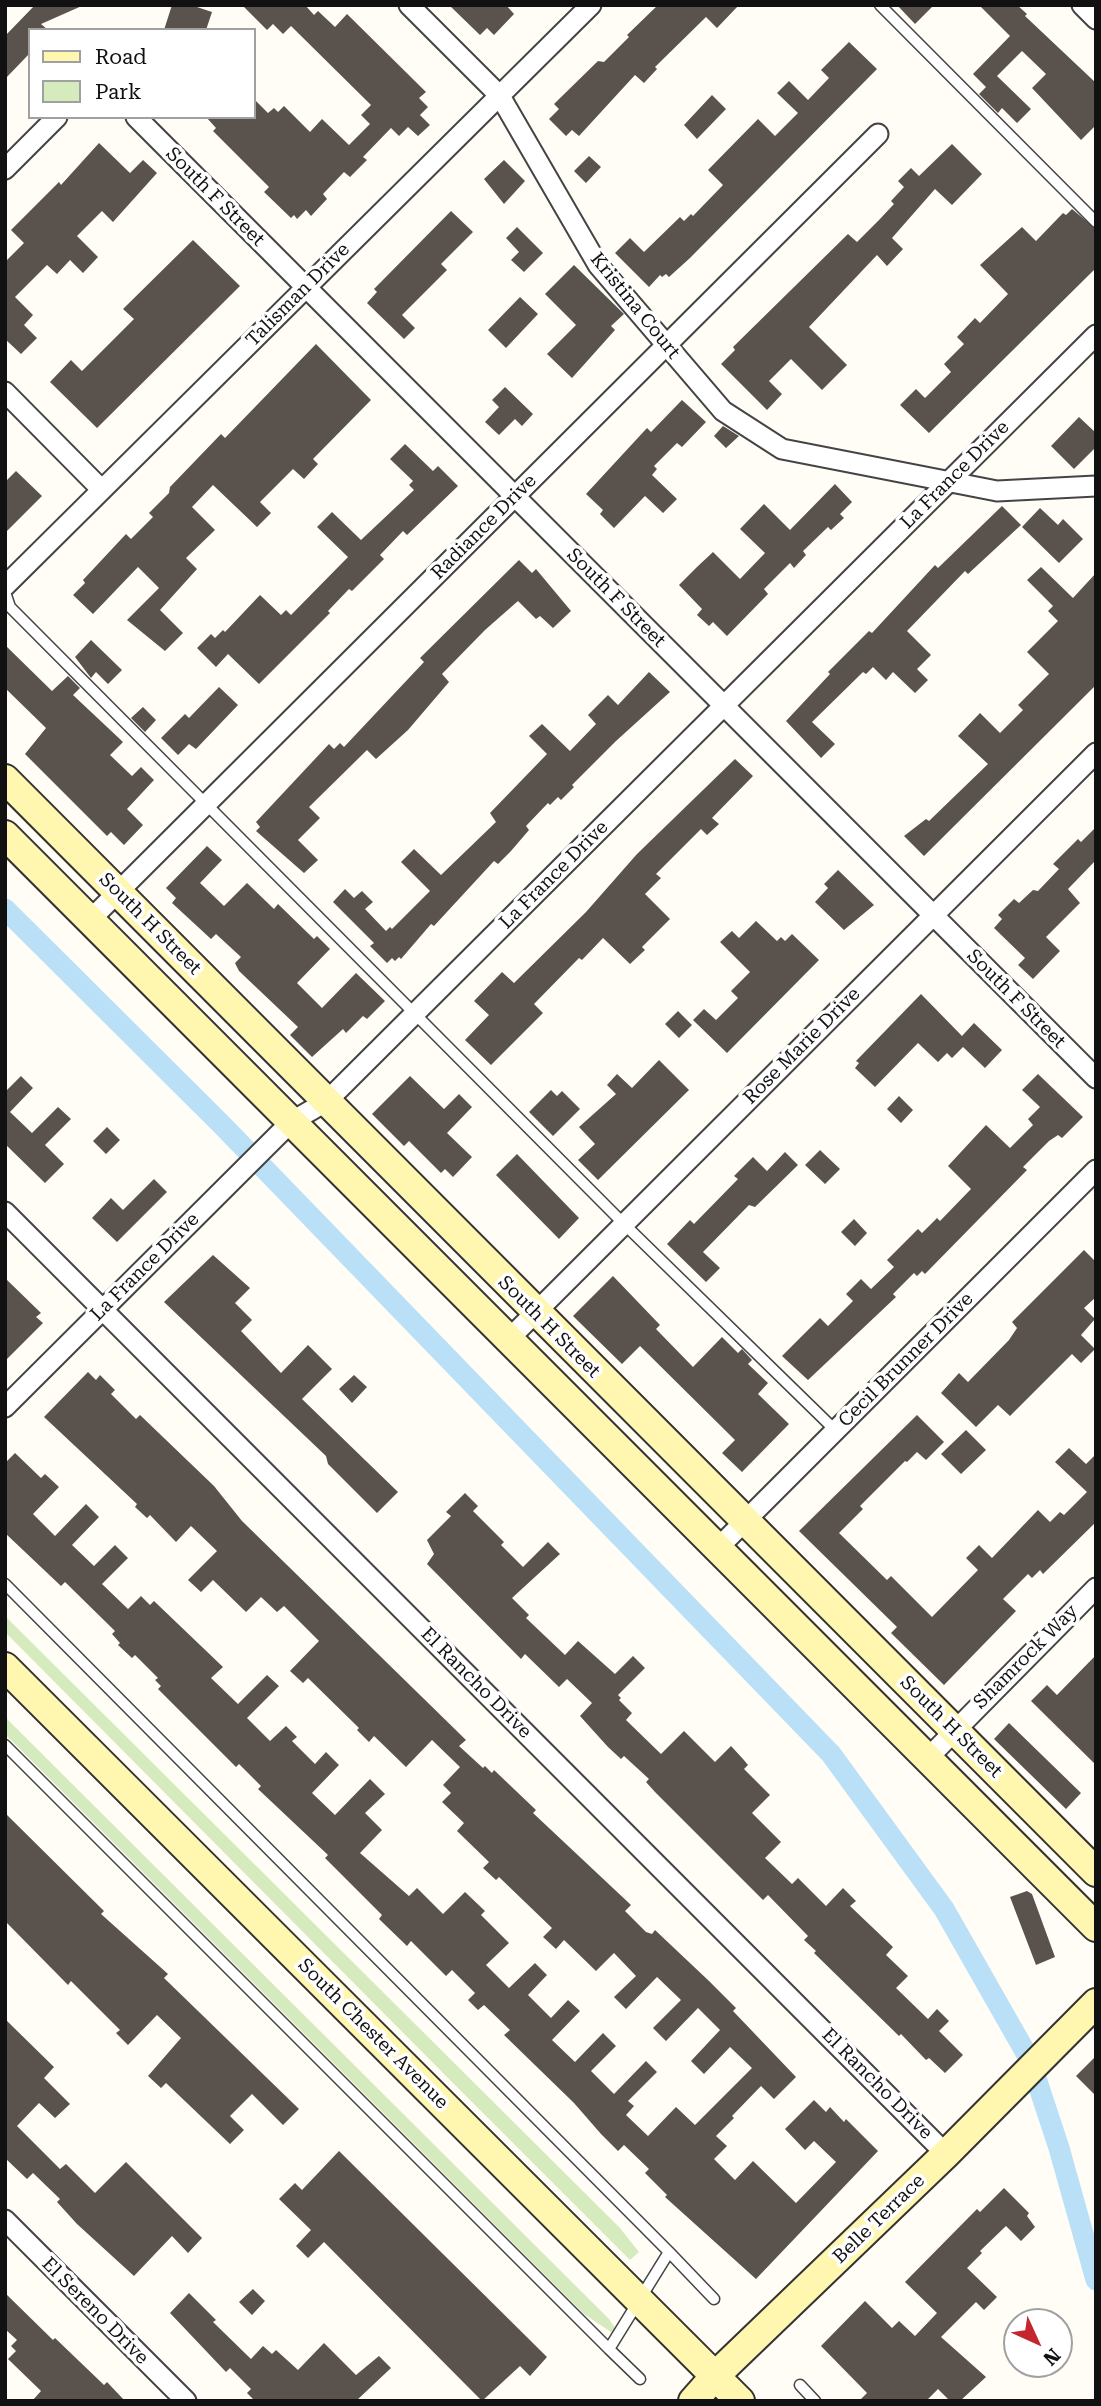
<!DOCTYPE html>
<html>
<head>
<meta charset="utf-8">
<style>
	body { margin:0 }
	#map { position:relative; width:1101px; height:2406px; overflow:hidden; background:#fffdf5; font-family:"Roboto Serif",serif }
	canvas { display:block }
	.frame { position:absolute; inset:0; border:7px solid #111; pointer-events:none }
	.legend { position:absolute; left:28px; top:28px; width:228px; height:91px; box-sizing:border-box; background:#fff; border:2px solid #a0a0a0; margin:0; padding:9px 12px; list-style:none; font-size:21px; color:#111 }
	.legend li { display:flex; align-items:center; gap:14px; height:35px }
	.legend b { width:35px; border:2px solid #a0a0a0 }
	.north { position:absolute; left:1003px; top:2308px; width:70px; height:70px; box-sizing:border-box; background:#fff; border:2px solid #a0a0a0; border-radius:50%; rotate:135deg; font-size:19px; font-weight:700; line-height:28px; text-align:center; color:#111 }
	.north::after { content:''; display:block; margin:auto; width:24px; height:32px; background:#c4262e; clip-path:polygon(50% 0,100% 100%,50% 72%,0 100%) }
</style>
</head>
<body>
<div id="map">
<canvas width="1101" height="2406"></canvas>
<div class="frame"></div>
<ul class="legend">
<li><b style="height:9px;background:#fff6b0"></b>Road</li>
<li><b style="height:19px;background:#d5ebbd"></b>Park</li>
</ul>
<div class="north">N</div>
</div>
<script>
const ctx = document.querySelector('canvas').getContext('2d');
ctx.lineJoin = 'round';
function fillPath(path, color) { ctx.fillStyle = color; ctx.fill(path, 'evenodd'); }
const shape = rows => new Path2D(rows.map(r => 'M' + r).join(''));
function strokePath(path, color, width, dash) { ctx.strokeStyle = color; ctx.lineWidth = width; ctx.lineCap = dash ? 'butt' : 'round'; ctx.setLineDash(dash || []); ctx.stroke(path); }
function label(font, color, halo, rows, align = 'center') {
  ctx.font = font + ' "Roboto Serif",serif'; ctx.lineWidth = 7; ctx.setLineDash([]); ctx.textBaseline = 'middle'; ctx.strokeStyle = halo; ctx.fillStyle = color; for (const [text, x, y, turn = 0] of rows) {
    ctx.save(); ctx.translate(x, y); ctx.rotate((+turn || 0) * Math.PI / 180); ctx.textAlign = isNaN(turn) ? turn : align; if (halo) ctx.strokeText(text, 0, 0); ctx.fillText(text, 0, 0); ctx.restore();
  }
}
fillPath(shape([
	[5,1616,620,2228,639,2252,630,2260,459,2089,5,1632],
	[5,1717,609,2319,617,2331,614,2334,584,2314,5,1734]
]), '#d5ebbd');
strokePath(shape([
	[5,909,223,1126,831,1754,944,1909,1030,2060,1059,2148,1096,2280]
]), '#b9e0f7', 21);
fillPath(shape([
	[35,5,84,5,41,24,48,30,30,30,30,53,5,79,5,36],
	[172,5,191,5,212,12,206,30,164,30],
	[242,5,305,5,314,15,318,11,335,27,347,14,426,92,419,98,428,107,420,115,430,125,418,136,408,127,399,136,391,128,363,157,367,160,350,177,344,172,323,194,327,199,311,216,306,210,297,219,294,215,291,218,264,192,269,187,213,131,216,128,206,117,254,117,254,99,268,113,274,108,278,112,284,106,310,132,322,119,349,145,370,124,361,115,371,105,291,26,283,34,273,24,267,30],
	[449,5,506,5,514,14,494,35,487,28,480,35],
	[658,5,739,5,717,28,706,17,655,67,657,69,644,83,635,75,579,136,572,130,566,136,549,119,559,109,554,104,598,61,604,62,629,37,627,35],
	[897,5,934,5,915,24],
	[979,5,1017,5,1027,14,1025,16,1096,83,1096,125,1081,140,1032,88,1046,74,1022,51,997,76,1031,109,1017,123,1002,108,998,113,979,94,986,87,973,74,1010,36],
	[849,42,877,69,690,258,669,277,666,274,662,277,660,275,649,287,615,253,630,238,644,252,680,217,684,221,691,214,693,216,723,185,708,170,758,119,775,136,798,113,777,93,789,81,808,100,829,78,821,70],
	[712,95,726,109,697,139,684,125],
	[99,143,130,173,143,160,157,173,113,222,102,211,77,236,98,257,83,273,70,260,57,274,47,265,15,297,33,315,24,325,37,338,21,354,5,339,5,262,24,243,11,230,59,182,61,185],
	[952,144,982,174,952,205,935,189,892,238,903,249,887,266,877,255,809,327,847,365,822,390,791,359,769,381,782,394,767,410,721,364,735,350,733,347,848,234,857,242,879,220,894,204,891,201,904,187,898,181,911,168,919,176],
	[589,156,601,167,586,183,574,171],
	[504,160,525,181,504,204,484,179],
	[1072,209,1096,229,1096,268,929,433,900,405,916,389,925,398,951,372,944,364,964,344,957,337,975,318,980,323,1008,294,980,265,1022,227,1036,241,1063,213,1066,215],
	[451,211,473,232,441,264,447,270,402,315,415,328,404,339,367,303,377,292,374,289],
	[517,227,543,253,524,272,511,260,519,252,506,238],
	[193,240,240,286,97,428,50,382,71,360,82,371,134,319,123,309],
	[574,265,624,314,611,326,615,330,572,378,547,354,576,325,545,294],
	[520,297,538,314,506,348,488,330],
	[316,344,371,400,313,459,318,464,304,479,293,469,260,502,271,513,257,527,213,485,192,507,215,530,186,558,197,569,160,610,183,633,165,651,127,620,159,588,138,567,93,614,73,595,85,583,83,580,126,534,131,539,153,517,149,513,169,493,170,487,221,434,225,438],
	[505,387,533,414,522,426,515,419,499,435,485,422,499,407,492,400],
	[682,400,706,422,682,447,677,443,654,466,657,469,652,475,677,499,663,513,645,496,614,528,600,514,603,510,586,494,647,428,651,432],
	[1079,417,1096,433,1096,447,1074,469,1051,446],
	[723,426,739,436,726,448,714,436],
	[405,444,433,471,438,466,458,486,407,535,403,531,380,555,384,559,352,591,349,589,328,611,330,613,259,684,228,654,216,667,197,648,211,634,215,638,223,630,225,632,260,595,281,615,286,610,291,615,348,557,317,527,332,512,361,540,414,490,409,485,413,481,390,459],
	[16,471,42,496,5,533,5,482],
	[835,484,852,502,840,514,844,518,831,530,828,527,803,551,806,555,794,568,790,563,764,589,768,594,727,636,713,622,709,626,697,615,702,609,679,585,697,567,713,552,740,579,765,553,740,529,764,504,790,530],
	[1002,506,1021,525,968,574,965,571,907,631,931,655,917,669,928,680,915,693,893,672,886,680,873,667,866,674,863,672,812,722,835,744,821,758,786,721,830,674,828,672,869,631,872,633,935,565,938,568],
	[1040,508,1058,525,1063,519,1083,539,1059,563,1022,527],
	[519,560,532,573,536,569,571,611,553,628,540,616,536,619,518,601,485,630,442,674,449,682,408,730,376,759,367,750,309,807,320,818,298,840,318,860,304,873,256,831,260,827,256,822,329,744,334,749,340,743,344,747,424,662,420,658],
	[1041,567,1073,598,1096,573,1096,685,924,856,904,836,926,819,929,821,988,764,958,736,980,713,1000,733,1023,710,1018,705,1049,674,1027,652,1058,621,1048,611,1053,606,1027,580],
	[91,640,122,670,108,684,96,672,91,678,75,657],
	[5,645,52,691,68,676,80,688,73,695,123,742,110,755,132,776,141,767,154,780,127,809,143,825,124,845,111,832,107,836,25,754,46,728,5,688],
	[649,672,670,692,616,741,572,785,574,787,561,800,558,797,550,805,548,803,526,826,529,830,511,851,498,864,494,861,434,926,431,924,401,959,399,957,395,961,392,958,387,963,370,946,374,943,333,902,345,889,354,898,362,891,373,902,365,909,386,931,390,927,392,929,430,891,401,862,414,849,441,875,496,822,490,813,547,754,529,736,542,724,570,751,596,724,588,715,608,695,618,705],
	[219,687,238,705,196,749,189,744,178,755,161,738,185,714,189,718],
	[143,707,156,720,145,732,131,718],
	[735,759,753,776,712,818,719,824,707,835,701,829,656,874,661,878,645,894,670,919,642,947,645,950,630,964,603,938,582,960,579,958,534,1004,543,1013,491,1065,465,1040,489,1015,474,1001,502,972,514,983,586,912,637,854],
	[1096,827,1096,860,1068,889,1080,903,1046,937,1060,951,1033,979,1018,965,1025,958,994,928,1002,919,998,915,1014,899,1019,903,1033,890,1038,891,1059,869,1053,864,1078,839,1081,842],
	[207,846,222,860,200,883,224,906,247,883,274,909,278,904,314,939,317,936,330,949,297,983,322,1008,356,973,385,1001,367,1019,363,1016,346,1033,343,1029,312,1057,290,1035,298,1027,239,971,235,963,241,957,216,934,211,939,172,903,176,898,166,888],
	[838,870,874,905,844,930,815,902,828,888,824,884],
	[756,921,777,941,781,937,785,941,792,934,819,960,727,1053,693,1020,704,1009,716,1020,738,998,731,991,750,972,720,942,732,931,739,938],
	[921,994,962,1036,974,1023,1002,1050,985,1068,963,1047,952,1058,947,1053,938,1062,918,1043,875,1087,855,1068,859,1063,856,1061],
	[678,1011,692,1025,679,1038,665,1024],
	[659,1060,689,1090,598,1180,578,1160,595,1144,579,1127,616,1094,607,1085,617,1074,632,1088],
	[1038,1074,1083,1117,1062,1138,1058,1135,1049,1141,1023,1167,1027,1170,925,1274,922,1271,917,1276,914,1273,893,1294,896,1297,808,1380,782,1356,820,1318,828,1326,853,1301,846,1294,861,1279,871,1289,894,1267,887,1260,918,1229,922,1233,937,1218,940,1221,971,1189,948,1166,986,1125,1010,1148,1033,1125,1028,1119,1040,1107,1022,1090],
	[21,1076,33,1088,10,1112,32,1133,58,1107,71,1119,45,1145,64,1164,45,1183,5,1144,5,1092],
	[410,1076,444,1109,459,1094,472,1107,447,1133,472,1157,453,1177,445,1169,441,1173,409,1141,404,1146,372,1114],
	[551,1090,557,1096,562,1091,580,1109,553,1136,529,1112],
	[899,1096,913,1110,901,1123,887,1109],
	[107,1127,120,1140,106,1154,93,1141],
	[820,1150,840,1169,825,1184,805,1165],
	[785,1152,798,1165,755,1207,749,1205,703,1252,720,1268,706,1282,667,1244,690,1220,694,1224,738,1179,734,1176,753,1157,767,1171],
	[517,1154,579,1218,559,1239,496,1175],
	[154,1179,167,1192,117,1242,92,1218,111,1198,123,1210],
	[854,1219,867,1233,855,1246,841,1232],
	[1084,1250,1096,1262,1096,1297,1084,1308,1095,1319,1081,1335,1095,1349,1081,1363,1072,1354,1010,1416,998,1405,976,1427,941,1393,959,1373,968,1382,1009,1340,1017,1328,1012,1322],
	[213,1255,250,1288,235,1303,252,1320,241,1331,281,1373,308,1345,332,1369,302,1399,398,1492,377,1513,328,1464,326,1456,164,1302],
	[613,1276,660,1325,656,1329,693,1367,722,1337,738,1353,742,1349,752,1360,748,1364,768,1383,758,1394,789,1424,742,1472,722,1453,735,1440,640,1346,622,1364,573,1316],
	[5,1278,41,1313,36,1317,43,1323,5,1361],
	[88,1372,96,1380,100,1375,115,1390,111,1394,136,1419,140,1415,214,1486,242,1521,466,1740,459,1746,483,1768,485,1766,492,1773,494,1770,536,1810,533,1813,631,1905,625,1911,646,1932,652,1934,655,1930,709,1981,736,2008,733,2011,796,2077,774,2099,761,2086,732,2116,734,2118,716,2136,727,2146,714,2159,735,2180,753,2161,796,2203,836,2162,814,2141,805,2150,785,2129,814,2100,826,2112,830,2107,844,2122,846,2119,878,2151,756,2279,665,2197,667,2195,645,2173,649,2169,624,2145,618,2151,601,2134,574,2103,504,2035,510,2030,484,2005,478,2010,468,2000,475,1993,452,1970,446,1976,411,1941,407,1946,379,1919,382,1915,325,1858,328,1855,258,1789,261,1786,239,1764,236,1767,158,1689,161,1686,155,1680,158,1678,135,1655,132,1658,118,1645,120,1643,112,1634,115,1631,65,1582,61,1586,5,1533,5,1463,15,1453,41,1478,45,1474,59,1487,33,1514,55,1536,86,1504,99,1517,72,1545,94,1566,115,1545,128,1558,102,1584,128,1609,141,1596,150,1605,154,1601,223,1667,211,1678,238,1704,267,1675,279,1686,247,1718,270,1741,286,1726,297,1737,292,1741,315,1764,326,1752,339,1765,312,1793,335,1815,370,1779,385,1794,365,1813,382,1830,360,1853,409,1896,417,1888,443,1914,465,1892,485,1911,481,1915,509,1943,486,1965,509,1988,535,1963,547,1975,528,1995,551,2018,568,2000,580,2011,552,2040,575,2062,603,2033,616,2046,591,2071,614,2094,646,2061,657,2072,628,2101,634,2106,626,2115,648,2136,676,2107,695,2125,752,2068,730,2047,704,2074,691,2061,720,2030,698,2008,666,2041,653,2028,681,2000,657,1977,626,2009,614,1997,636,1976,614,1953,596,1971,564,1940,556,1949,543,1937,552,1928,499,1877,496,1880,483,1868,489,1862,457,1831,464,1823,442,1802,451,1793,443,1785,460,1767,432,1740,406,1767,374,1736,369,1742,357,1730,359,1728,308,1678,303,1683,290,1671,319,1641,284,1606,277,1612,261,1597,246,1612,213,1580,201,1592,188,1580,217,1551,191,1526,176,1542,150,1515,147,1518,135,1507,137,1504,44,1417],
	[354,1375,367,1387,352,1403,339,1389],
	[917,1415,944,1442,926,1460,917,1452,907,1462,905,1461,860,1506,863,1509,839,1533,887,1580,891,1576,932,1617,978,1570,966,1558,979,1545,992,1558,1038,1510,1050,1522,1060,1512,1064,1515,1087,1492,1055,1462,1069,1448,1086,1464,1096,1454,1096,1522,1043,1574,1040,1570,1032,1578,1028,1574,1003,1599,1016,1611,944,1685,891,1633,897,1627,799,1531],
	[966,1430,986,1450,961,1474,941,1454],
	[465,1493,478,1506,473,1511,504,1542,501,1545,523,1567,548,1542,560,1554,512,1598,529,1615,526,1618,565,1655,578,1641,615,1674,633,1656,645,1668,618,1695,621,1698,619,1700,632,1713,626,1720,661,1754,684,1731,715,1762,731,1746,743,1759,748,1765,744,1769,770,1795,752,1813,781,1842,765,1858,792,1884,798,1878,826,1906,843,1888,856,1901,850,1906,893,1947,886,1955,908,1976,896,1988,928,2019,937,2009,949,2021,939,2031,963,2055,945,2073,929,2058,926,2060,901,2034,899,2036,814,1953,816,1951,804,1940,808,1936,768,1895,763,1900,655,1792,646,1782,649,1779,624,1756,621,1759,608,1747,580,1716,592,1703,567,1679,559,1687,525,1654,521,1659,427,1564,434,1554,427,1540,451,1516,446,1512],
	[1096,1655,1096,1765,1031,1701,1047,1685,1057,1695],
	[1009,1723,1081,1793,1066,1809,994,1739],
	[5,1813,104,1911,101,1914,168,1974,164,1978,299,2109,283,2125,252,2094,230,2116,244,2130,230,2144,166,2083,161,2088,148,2076,181,2038,157,2015,128,2045,116,2033,120,2030,71,1981,68,1985,5,1921],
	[1027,1891,1032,1894,1055,1957,1036,1965,1010,1897],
	[5,2019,54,2067,44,2078,70,2104,55,2118,39,2103,17,2126,60,2169,66,2164,95,2193,126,2162,202,2238,188,2253,172,2236,134,2276,77,2224,57,2202,60,2199,33,2173,27,2179,5,2158],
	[1096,2056,1096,2096,1076,2076],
	[339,2151,547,2357,530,2376,520,2366,482,2401,324,2242,308,2258,296,2246,311,2230,279,2199,295,2183,302,2190],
	[1004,2188,1029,2213,1027,2216,1035,2227,1021,2241,1006,2226,980,2251,982,2253,967,2268,997,2297,984,2310,976,2302,941,2337,986,2377,960,2401,950,2401,938,2389,926,2401,859,2401,867,2393,821,2346,865,2301,892,2328,899,2321,915,2336,937,2313,905,2282,977,2209,980,2212],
	[253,2289,265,2301,252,2315,239,2302],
	[5,2293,53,2340,55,2338,104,2385,107,2382,125,2401,32,2401,41,2391,8,2359,16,2351,11,2346,17,2340,5,2329],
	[189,2293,216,2320,213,2322,251,2359,263,2346,272,2354,276,2350,298,2370,324,2343,356,2375,379,2356,391,2368,356,2401,255,2401,247,2393,251,2389,230,2368,226,2372,170,2313]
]), '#5a524d');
const lane = shape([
	[880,5,1096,222],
	[5,592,10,607,623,1223,835,1430],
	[5,1584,669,2252,609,2349,5,1745],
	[669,2252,714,2299],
	[609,2349,640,2379],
	[800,2385,815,2401]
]);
const street = shape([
	[409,5,500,96,598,265,723,411,782,449,997,491,1096,486],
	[1082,5,1096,19],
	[136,117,1096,1078],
	[5,169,57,117],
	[5,392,102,490],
	[5,586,591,5],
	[90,920,878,134],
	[5,1212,946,2154],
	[509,1339,1096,753],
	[5,1407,291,1122,327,1101,1096,335],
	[716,1550,1096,1170],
	[928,1758,1096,1588],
	[5,2220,186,2401]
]);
const secondary = shape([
	[5,779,1096,1872],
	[5,835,1096,1927],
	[5,1667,740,2401],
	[693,2401,716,2375,946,2154,1096,2003]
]);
strokePath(lane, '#444', 13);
strokePath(street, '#444', 23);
strokePath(secondary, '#333', 32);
strokePath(lane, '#fff', 10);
strokePath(street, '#fff', 19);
strokePath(secondary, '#fff6b0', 28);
label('19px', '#111', '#fff', [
	["South F Street",215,197,45],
	["Talisman Drive",298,295,-45],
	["Kristina Court",635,306,51],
	["La France Drive",955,475,-45],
	["Radiance Drive",484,527,-45],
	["South F Street",616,598,45],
	["La France Drive",554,875,-45],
	["South H Street",150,924,45],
	["South F Street",1016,999,45],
	["Rose Marie Drive",802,1046,-45],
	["La France Drive",145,1267,-45],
	["South H Street",549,1327,45],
	["Cecil Brunner Drive",906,1360,-45],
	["Shamrock Way",1026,1657,-45],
	["El Rancho Drive",476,1683,45],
	["South H Street",951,1727,45],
	["South Chester Avenue",373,2034,45],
	["El Rancho Drive",877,2084,45],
	["Belle Terrace",879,2219,-44],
	["El Sereno Drive",95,2311,45]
]);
</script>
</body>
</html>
